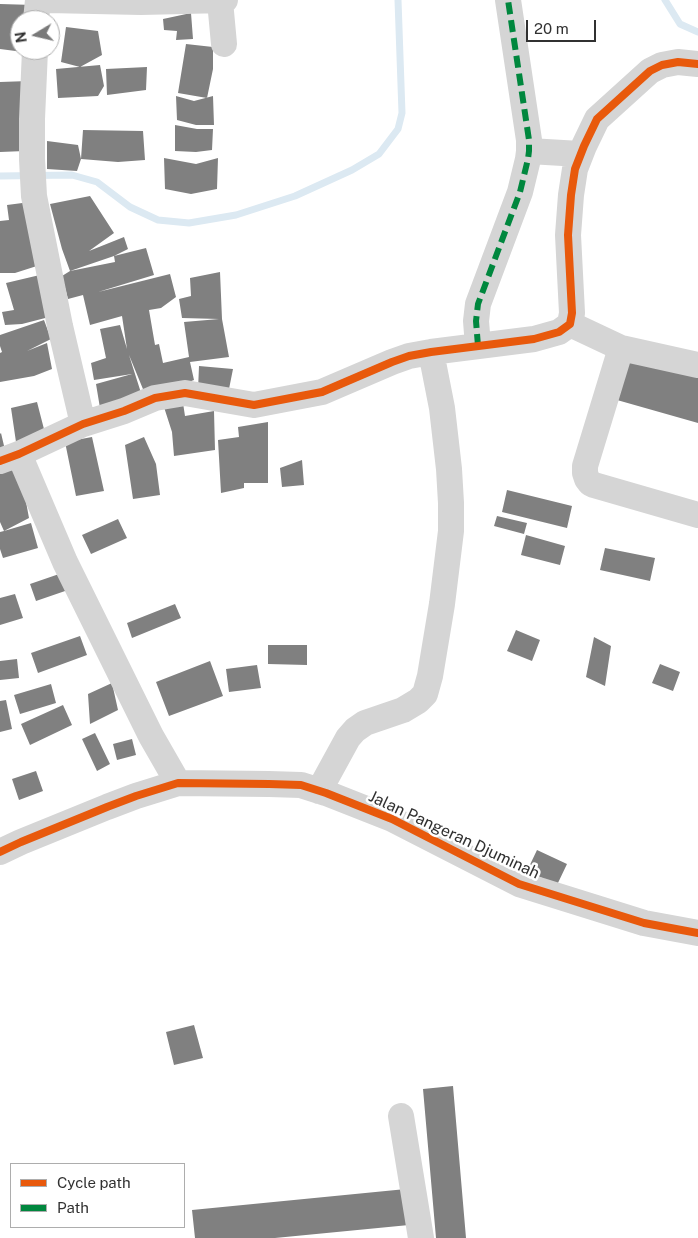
<!DOCTYPE html>
<html>
<head>
<meta charset="utf-8">
<style>
	body { margin:0 }
	#map { position:relative; width:698px; height:1238px; overflow:hidden; background:#fff; font-family:"Public Sans",sans-serif }
	canvas { display:block }
	.legend { position:absolute; left:10px; top:1163px; width:175px; height:65px; box-sizing:border-box; background:#fff; border:1px solid #adadad; margin:0; padding:6px 9px; list-style:none; font-size:15px; color:#313131 }
	.legend li { display:flex; align-items:center; gap:10px; height:25px }
	.legend b { width:25px; border:1px solid #adadad }
	.north { position:absolute; left:10px; top:10px; width:50px; height:50px; box-sizing:border-box; background:#fff; border:1px solid #adadad; border-radius:50%; rotate:261deg; font-size:14px; font-weight:700; line-height:20px; text-align:center; color:#313131 }
	.north::after { content:''; display:block; margin:auto; width:18px; height:22px; background:#797979; clip-path:polygon(50% 0,100% 100%,50% 72%,0 100%) }
	.scale { position:absolute; left:526px; top:20px; width:70px; height:22px; box-sizing:border-box; border:2px solid #313131; border-top:0; padding-left:6px; font-size:15px; line-height:18px; white-space:nowrap; color:#313131; -webkit-text-stroke:4px #fff; paint-order:stroke }
</style>
</head>
<body>
<div id="map">
<canvas width="698" height="1238"></canvas>
<ul class="legend">
<li><b style="height:6px;background:#e8590c"></b>Cycle path</li>
<li><b style="height:6px;background:#00873e"></b>Path</li>
</ul>
<div class="north">N</div>
<div class="scale">20 m</div>
</div>
<script>
const ctx = document.querySelector('canvas').getContext('2d');
ctx.lineJoin = 'round';
const shape = rows => new Path2D(rows.map(r => 'M' + r).join(''));
function strokePath(path, color, width, dash) { ctx.strokeStyle = color; ctx.lineWidth = width; ctx.lineCap = dash ? 'butt' : 'round'; ctx.setLineDash(dash || []); ctx.stroke(path); }
function fillPath(path, color) { ctx.fillStyle = color; ctx.fill(path, 'evenodd'); }
function label(font, color, halo, rows, align = 'center') {
  ctx.font = font + ' "Public Sans",sans-serif'; ctx.lineWidth = 5; ctx.setLineDash([]); ctx.textBaseline = 'middle'; ctx.strokeStyle = halo; ctx.fillStyle = color; for (const [text, x, y, turn = 0] of rows) {
    ctx.save(); ctx.translate(x, y); ctx.rotate((+turn || 0) * Math.PI / 180); ctx.textAlign = isNaN(turn) ? turn : align; if (halo) ctx.strokeText(text, 0, 0); ctx.fillText(text, 0, 0); ctx.restore();
  }
}
strokePath(shape([
	[665,0,680,24,698,32],
	[0,176,72,175,97,182,130,207,158,220,189,223,236,215,295,196,352,170,379,154,398,129,402,113,398,0]
]), '#dce9f2', 7);
fillPath(shape([
	[0,4,34,5,33,20,20,20,20,50,31,50,31,53,0,49],
	[191,13,193,39,176,40,177,31,164,30,163,19],
	[66,27,98,31,102,55,80,67,61,62],
	[186,44,213,47,213,69,207,98,178,93],
	[100,65,104,86,98,96,58,98,56,69],
	[147,67,146,90,107,95,106,69],
	[29,81,25,151,0,152,0,82],
	[176,96,194,101,213,96,214,125,196,125,177,120],
	[175,125,197,129,213,129,212,150,196,152,175,151],
	[83,130,143,131,145,160,118,162,81,159],
	[47,141,78,145,81,159,77,171,47,169],
	[164,158,196,164,218,158,217,189,191,194,165,189],
	[90,196,114,233,89,251,124,237,128,249,114,256,70,271,62,249,50,204],
	[30,202,40,265,15,273,0,273,0,221,9,220,7,205],
	[146,248,154,275,98,292,170,274,176,297,161,308,149,310,155,345,159,344,163,363,189,357,184,322,219,319,182,318,179,299,191,296,190,278,220,272,222,319,229,357,190,362,194,380,169,389,145,394,129,355,142,396,100,408,96,384,132,374,94,380,91,363,106,358,100,329,120,325,127,349,122,316,90,325,83,295,68,299,62,276,70,271,115,262,114,256],
	[44,274,53,316,22,324,5,325,2,312,14,310,6,283],
	[44,320,51,339,27,351,47,343,52,369,34,376,0,382,0,353,2,352,0,346,0,335],
	[630,355,698,375,698,423,617,400],
	[199,366,233,369,229,389,198,390],
	[37,402,45,433,16,442,11,408],
	[183,403,185,416,214,411,215,450,174,456,172,432,163,404],
	[268,422,268,483,244,483,244,488,221,493,218,440,239,437,238,427],
	[1,433,5,450,0,452,0,434],
	[92,437,104,491,76,496,65,442],
	[144,437,156,464,160,495,133,499,125,445],
	[302,460,304,485,282,487,280,468],
	[32,461,24,491,29,518,4,531,31,523,38,548,3,558,0,549,0,532,4,531,0,522,0,468],
	[507,490,572,506,567,528,502,512],
	[497,516,527,523,524,534,494,526],
	[118,519,127,538,91,554,82,535],
	[526,535,565,546,560,565,521,555],
	[605,548,655,558,650,581,600,570],
	[62,573,68,590,36,601,30,584],
	[15,594,23,618,0,625,0,598],
	[175,604,181,618,132,638,127,623],
	[516,630,540,640,532,661,507,651],
	[80,636,87,655,38,673,31,653],
	[594,637,611,646,605,686,586,677],
	[268,645,307,645,307,665,268,664],
	[17,659,19,678,0,680,0,661],
	[210,661,223,696,169,716,156,682],
	[660,664,680,672,673,691,652,683],
	[257,665,261,688,229,692,226,669],
	[112,683,118,710,90,724,88,694],
	[51,684,56,703,20,714,14,695],
	[6,700,12,729,0,732,0,701],
	[63,705,72,725,30,745,21,724],
	[95,733,110,764,97,771,82,739],
	[132,739,136,755,117,760,113,744],
	[36,771,43,791,19,800,12,779],
	[537,850,567,864,557,885,527,871],
	[194,1025,203,1058,174,1065,166,1032],
	[453,1086,466,1238,436,1238,423,1089],
	[406,1189,409,1225,275,1238,195,1238,192,1210]
]), '#808080');
strokePath(shape([
	[48,0,141,2,225,0],
	[220,1,224,44],
	[36,20,38,0],
	[35,50,32,119,32,159,34,196,60,326,83,424],
	[529,151,580,154],
	[570,324,621,348,698,365],
	[478,346,476,321,478,304,520,192,528,159,529,151,529,140,508,0],
	[621,348,585,466,585,473,587,479,590,483,594,485,698,515],
	[19,454,65,562,151,736,178,783],
	[0,461,19,454,83,424,124,411,155,398,185,393,254,405,322,392,392,362,409,356,431,352,534,339,559,332,570,324,572,313,568,235,571,195,575,169,584,146,597,119,650,71,662,65,678,62,698,64],
	[319,791,348,738,355,730,365,723,403,710,418,701,425,694,430,676,442,604,451,531,451,503,449,469,442,408,431,352],
	[0,852,21,842,107,807,136,796,178,783,269,784,301,785,326,793,392,819,519,884,644,923,698,933],
	[401,1116,421,1238]
]), '#d5d5d5', 26);
strokePath(shape([
	[478,346,476,321,478,304,520,192,528,159,529,151,529,140,508,0]
]), '#00873e', 6, [12, 6]);
strokePath(shape([
	[0,461,19,454,83,424,124,411,155,398,185,393,254,405,322,392,392,362,409,356,431,352,534,339,559,332,570,324,572,313,568,235,571,195,575,169,584,146,597,119,650,71,662,65,678,62,698,64],
	[0,852,21,842,107,807,136,796,178,783,269,784,301,785,326,793,392,819,519,884,644,923,698,933]
]), '#e8590c', 8);
label('16px', '#313131', '#fff', [
	["Jalan Pangeran Djuminah",454,835,25]
]);
</script>
</body>
</html>
